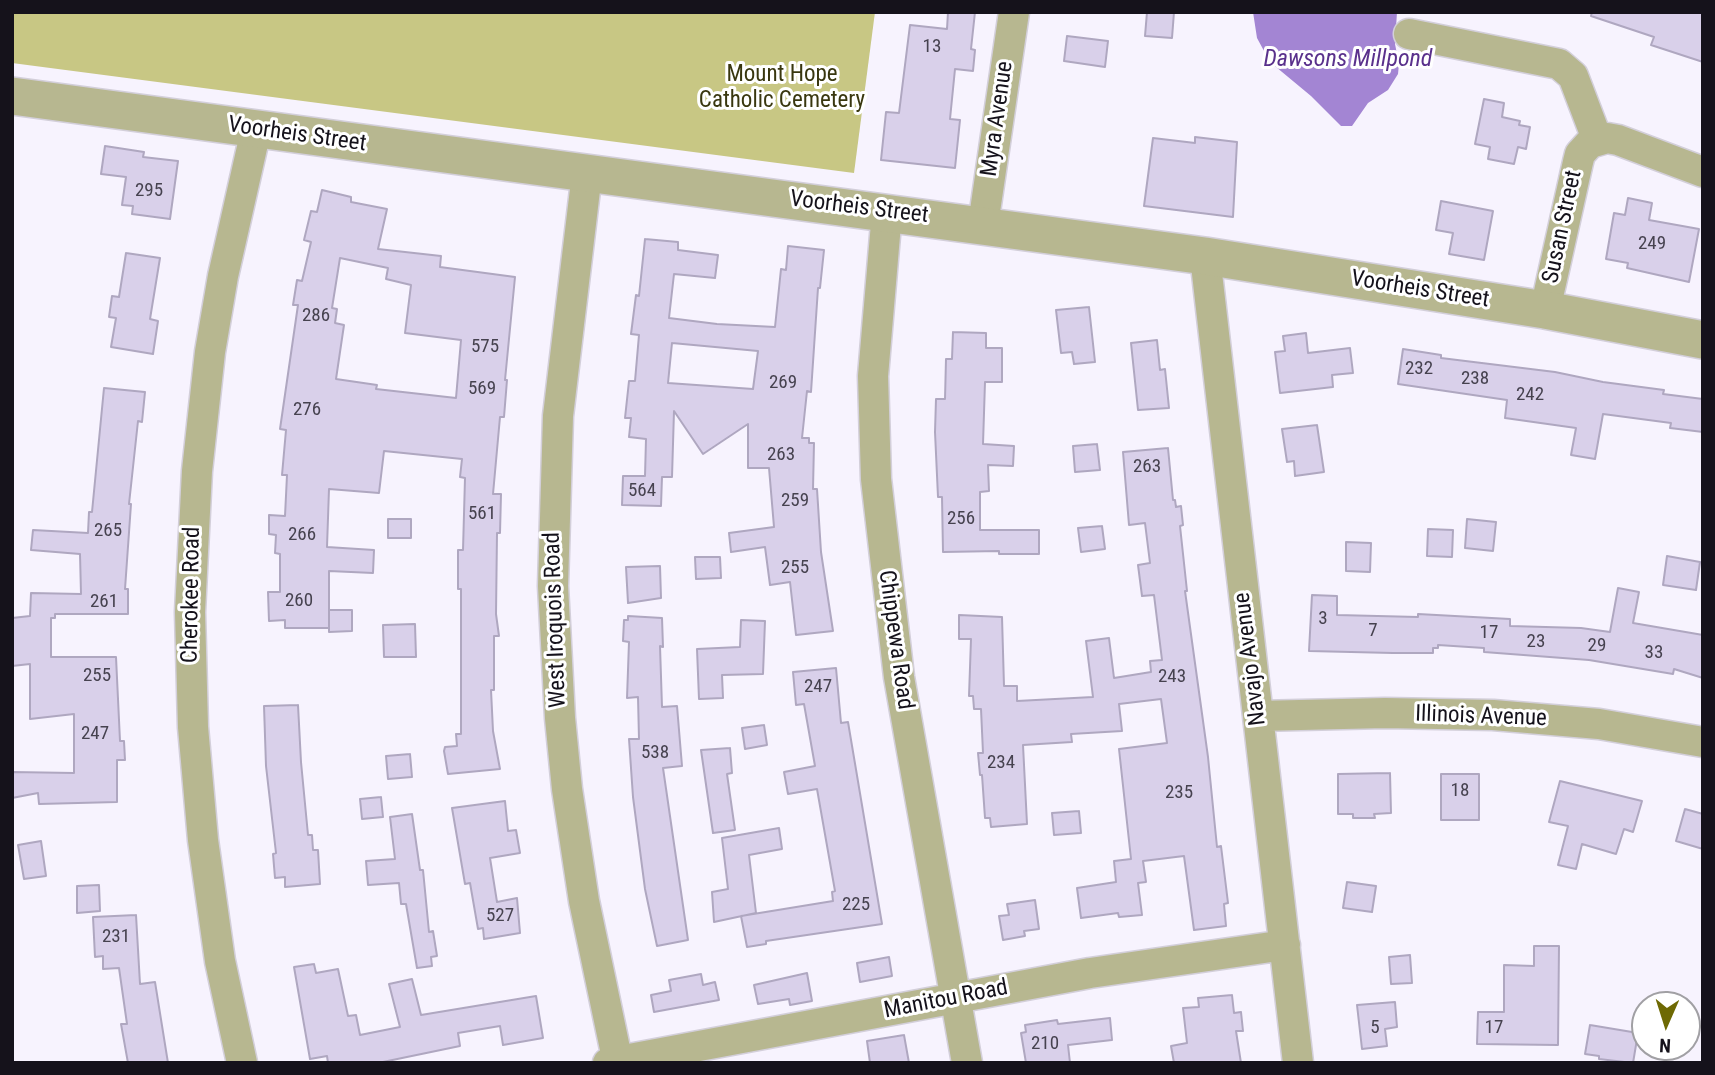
<!DOCTYPE html>
<html>
<head>
<meta charset="utf-8">
<style>
	body { margin:0 }
	#map { position:relative; width:1715px; height:1075px; overflow:hidden; background:#f7f3fe; font-family:"Roboto Condensed",sans-serif }
	canvas { display:block }
	.frame { position:absolute; inset:0; border:14px solid #15121b; pointer-events:none }
	.north { position:absolute; left:1631px; top:991px; width:70px; height:70px; box-sizing:border-box; background:#fff; border:2px solid #a1a0a4; border-radius:50%; rotate:183deg; font-size:19px; font-weight:700; line-height:28px; text-align:center; color:#15121b }
	.north::after { content:''; display:block; margin:auto; width:24px; height:32px; background:#6e6903; clip-path:polygon(50% 0,100% 100%,50% 72%,0 100%) }
</style>
</head>
<body>
<div id="map">
<canvas width="1715" height="1075"></canvas>
<div class="frame"></div>
<div class="north">N</div>
</div>
<script>
const ctx = document.querySelector('canvas').getContext('2d');
ctx.lineJoin = 'round';
function fillPath(path, color) { ctx.fillStyle = color; ctx.fill(path, 'evenodd'); }
const shape = rows => new Path2D(rows.map(r => 'M' + r).join(''));
function strokePath(path, color, width, dash) { ctx.strokeStyle = color; ctx.lineWidth = width; ctx.lineCap = dash ? 'butt' : 'round'; ctx.setLineDash(dash || []); ctx.stroke(path); }
function label(font, color, halo, rows, align = 'center') {
  ctx.font = font + ' "Roboto Condensed",sans-serif'; ctx.lineWidth = 6; ctx.setLineDash([]); ctx.textBaseline = 'middle'; ctx.strokeStyle = halo; ctx.fillStyle = color; for (const [text, x, y, turn = 0] of rows) {
    ctx.save(); ctx.translate(x, y); ctx.rotate((+turn || 0) * Math.PI / 180); ctx.textAlign = isNaN(turn) ? turn : align; if (halo) ctx.strokeText(text, 0, 0); ctx.fillText(text, 0, 0); ctx.restore();
  }
}
fillPath(shape([
	[12,12,875,12,854,173,12,63]
]), '#c8c784');
fillPath(shape([
	[1253,12,1397,12,1395,44,1399,64,1398,74,1388,90,1368,103,1352,126,1341,126,1311,96,1270,62,1257,38]
]), '#a385d3');
const building = shape([
	[948,12,975,12,971,49,975,50,973,71,955,69,950,119,960,120,955,168,881,160,886,112,899,113,910,25,947,29,948,12],
	[1147,12,1174,12,1172,38,1145,36,1147,12],
	[1592,12,1703,12,1703,62,1651,45,1654,37,1591,16,1592,12],
	[1067,36,1108,41,1105,67,1064,61,1067,36],
	[1484,99,1504,103,1502,117,1520,121,1519,125,1530,127,1526,149,1518,147,1514,164,1488,159,1490,147,1475,144,1484,99],
	[1195,137,1237,142,1233,217,1144,206,1153,138,1195,143,1195,137],
	[105,146,144,152,143,157,178,161,170,219,132,214,133,206,122,205,126,177,101,174,105,146],
	[322,190,351,197,351,202,387,209,378,249,441,256,440,267,515,277,505,380,507,380,504,417,500,417,493,494,501,494,500,533,497,533,496,614,499,636,494,636,494,690,491,690,493,731,500,769,448,774,444,751,445,747,457,746,456,734,461,734,461,589,458,589,458,550,463,550,465,478,460,477,462,459,384,451,379,493,329,489,327,547,374,550,373,573,329,571,329,628,285,628,285,620,269,621,268,592,280,592,280,554,275,553,276,535,269,534,269,515,285,516,287,475,282,475,286,430,280,429,298,305,293,305,297,280,302,281,311,242,304,240,311,211,317,212,322,190],
	[340,258,388,268,386,279,411,285,405,333,461,340,456,398,376,389,377,385,336,379,344,325,335,323,337,309,332,308,340,258],
	[1628,198,1652,203,1649,220,1699,229,1689,282,1627,268,1628,263,1606,259,1614,213,1625,215,1628,198],
	[1441,201,1493,211,1484,260,1449,254,1453,233,1436,230,1441,201],
	[645,239,678,242,678,250,718,255,715,278,674,274,669,318,717,324,775,327,781,269,786,270,788,246,824,250,820,288,818,288,811,392,807,391,802,438,809,438,809,443,814,443,813,489,817,489,821,552,833,631,796,635,790,582,770,585,765,547,731,552,729,533,774,527,769,468,748,468,748,424,703,454,674,411,672,477,662,477,661,506,622,505,623,476,645,476,646,439,629,437,631,418,625,418,629,381,635,381,639,335,631,334,636,295,639,296,645,239],
	[672,343,758,351,753,389,668,383,672,343],
	[126,253,160,258,150,319,158,321,153,354,111,347,116,318,109,317,112,296,119,297,126,253],
	[1089,307,1095,362,1074,364,1072,352,1061,353,1056,310,1089,307],
	[953,332,986,333,986,348,1002,348,1002,382,985,382,983,444,1014,446,1013,466,988,465,989,491,980,492,980,530,1039,530,1039,554,999,554,999,551,943,552,942,497,938,497,935,432,936,399,945,399,946,359,952,359,953,332],
	[1306,333,1308,353,1350,348,1353,373,1332,375,1333,387,1280,393,1275,352,1285,351,1283,336,1306,333],
	[1157,340,1160,370,1165,369,1169,408,1138,410,1131,343,1157,340],
	[1403,349,1441,355,1441,358,1555,372,1603,382,1664,390,1663,394,1703,399,1703,432,1670,428,1671,423,1603,414,1595,459,1571,455,1576,428,1505,418,1507,400,1398,384,1403,349],
	[104,388,145,392,142,422,138,421,129,504,131,504,125,589,128,589,128,614,55,614,55,618,51,618,51,657,116,657,120,741,124,741,125,760,117,760,117,802,39,804,38,793,12,798,12,772,74,773,74,714,30,719,30,664,12,666,12,618,30,616,31,593,81,594,80,554,31,550,33,530,88,533,89,512,92,512,104,388],
	[1317,425,1324,472,1295,476,1294,461,1287,462,1282,429,1317,425],
	[1097,444,1100,470,1075,472,1073,446,1097,444],
	[1168,448,1173,500,1175,500,1176,507,1181,506,1183,525,1180,526,1187,591,1185,591,1208,757,1217,847,1221,846,1228,903,1224,904,1226,926,1194,930,1184,856,1143,861,1146,882,1138,883,1142,915,1119,917,1118,913,1081,918,1077,888,1116,882,1114,861,1131,859,1119,749,1167,743,1161,699,1119,704,1122,731,1071,734,1072,742,1023,745,1027,824,991,827,990,818,985,818,982,775,980,775,978,753,983,753,981,709,974,709,973,696,969,696,971,639,959,639,959,615,1002,617,1004,686,1017,686,1017,701,1093,697,1086,641,1109,638,1114,678,1151,672,1150,661,1162,660,1154,595,1142,596,1138,565,1150,563,1145,523,1129,525,1123,452,1168,448],
	[388,519,411,519,411,538,388,538,388,519],
	[1467,519,1496,522,1493,551,1465,548,1467,519],
	[1102,526,1105,549,1081,552,1078,528,1102,526],
	[1428,529,1453,530,1452,557,1427,556,1428,529],
	[1346,542,1371,543,1370,572,1346,571,1346,542],
	[1667,556,1700,562,1696,590,1663,585,1667,556],
	[695,557,720,557,721,578,696,579,695,557],
	[660,566,661,598,628,603,626,567,660,566],
	[1618,588,1639,592,1633,623,1703,635,1703,678,1674,669,1673,674,1589,660,1484,652,1484,648,1438,645,1438,648,1433,648,1433,653,1393,653,1309,651,1312,595,1337,596,1337,615,1418,617,1418,614,1510,619,1510,626,1581,628,1610,632,1618,588],
	[329,610,352,610,352,631,329,632,329,610],
	[628,616,662,618,663,647,660,646,662,707,677,706,682,766,663,768,688,940,657,946,645,889,633,797,629,739,639,739,638,697,627,698,629,642,623,641,624,620,628,620,628,616],
	[741,620,765,621,763,674,722,675,723,698,699,699,697,649,740,647,741,620],
	[415,624,416,657,384,657,383,625,415,624],
	[836,668,841,723,848,722,882,924,766,941,766,944,747,947,741,916,833,901,832,892,835,891,817,789,788,794,784,772,815,766,804,704,796,705,793,672,836,668],
	[298,705,301,762,308,835,312,835,313,850,318,850,320,884,285,887,285,877,275,878,273,854,276,853,266,766,264,706,298,705],
	[764,725,767,745,745,749,742,728,764,725],
	[730,748,732,773,727,774,735,830,713,833,701,750,730,748],
	[410,754,412,777,388,779,386,756,410,754],
	[1390,773,1391,813,1374,814,1375,818,1353,818,1353,814,1338,814,1338,774,1390,773],
	[1441,774,1479,774,1479,820,1441,820,1441,774],
	[1560,781,1642,801,1633,832,1624,829,1616,854,1582,844,1576,869,1558,865,1568,826,1549,822,1560,781],
	[381,797,383,817,362,819,360,799,381,797],
	[505,801,508,831,516,830,520,853,490,858,497,902,517,898,520,933,484,939,483,928,478,929,470,883,465,884,452,808,505,801],
	[1685,809,1703,814,1703,849,1676,841,1685,809],
	[1079,811,1081,833,1054,835,1052,813,1079,811],
	[412,814,420,870,423,870,429,932,433,931,437,956,431,957,432,966,417,968,406,904,401,904,399,883,368,885,366,861,395,859,390,817,412,814],
	[779,828,782,849,749,855,756,913,714,922,712,892,728,889,722,838,779,828],
	[41,841,46,876,24,879,18,845,41,841],
	[1347,882,1376,886,1372,912,1343,908,1347,882],
	[99,885,100,911,77,913,77,886,99,885],
	[1035,900,1039,929,1024,931,1025,936,1003,940,999,916,1009,915,1007,904,1035,900],
	[136,915,140,984,155,982,168,1063,128,1063,121,1024,127,1024,119,968,103,969,103,956,95,957,93,917,136,915],
	[1534,946,1559,946,1558,1045,1477,1044,1478,1012,1504,1012,1504,965,1534,966,1534,946],
	[1410,955,1412,983,1391,984,1389,957,1410,955],
	[889,957,892,976,860,982,857,963,889,957],
	[314,964,316,973,338,969,348,1016,356,1015,360,1035,400,1027,389,984,412,979,421,1015,536,996,543,1038,503,1045,500,1026,458,1033,460,1046,378,1063,328,1063,327,1056,310,1059,294,967,314,964],
	[807,973,812,1001,790,1005,789,999,758,1004,754,985,807,973],
	[701,974,703,985,715,982,719,1000,654,1012,651,995,671,991,669,980,701,974],
	[1232,995,1234,1013,1241,1012,1243,1031,1236,1031,1241,1063,1174,1063,1171,1046,1187,1043,1183,1008,1199,1007,1198,998,1232,995],
	[1395,1002,1397,1027,1385,1029,1387,1046,1362,1049,1357,1005,1395,1002],
	[1110,1018,1112,1040,1068,1045,1070,1063,1026,1063,1021,1033,1026,1032,1025,1025,1057,1020,1058,1024,1110,1018],
	[1590,1025,1638,1033,1633,1063,1599,1059,1599,1056,1585,1054,1590,1025],
	[904,1035,909,1063,870,1063,867,1041,904,1035]
]);
fillPath(building, '#d9d0ea');
strokePath(building, '#afa7c0', 2);
const minor = shape([
	[1409,34,1559,64,1573,76,1597,139],
	[587,173,558,416,553,586,560,718,567,789,584,901,618,1063],
	[887,212,873,376,876,479,899,677,967,1063],
	[983,225,1014,12],
	[1205,256,1298,1063],
	[1545,310,1578,162,1580,154,1590,143,1607,138,1618,140,1703,172],
	[1258,716,1385,713,1493,715,1599,724,1703,742],
	[242,1063,220,961,203,840,193,727,190,612,197,471,210,352,223,276,256,130],
	[608,1063,1090,973,1285,945]
]);
const tertiary = shape([
	[12,96,1205,256,1545,310,1703,340]
]);
strokePath(minor, '#d3cfda', 33);
strokePath(tertiary, '#d3cfda', 40);
strokePath(minor, '#b7b790', 30);
strokePath(tertiary, '#b7b790', 37);
label('19px', '#46424f', null, [
	["13",932,47],
	["295",149,191],
	["249",1652,244],
	["286",316,316],
	["575",485,347],
	["232",1419,369],
	["238",1475,379],
	["269",783,383],
	["569",482,389],
	["242",1530,395],
	["276",307,410],
	["263",781,455],
	["263",1147,467],
	["564",642,491],
	["259",795,501],
	["561",482,514],
	["256",961,519],
	["265",108,531],
	["266",302,535],
	["255",795,568],
	["260",299,601],
	["261",104,602],
	["3",1323,619],
	["7",1373,631],
	["17",1489,633],
	["23",1536,642],
	["29",1597,646],
	["33",1654,653],
	["255",97,676],
	["243",1172,677],
	["247",818,687],
	["247",95,734],
	["538",655,753],
	["234",1001,763],
	["18",1460,791],
	["235",1179,793],
	["225",856,905],
	["527",500,916],
	["231",116,937],
	["5",1375,1028],
	["17",1494,1028],
	["210",1045,1044]
]);
label('23px', '#39370f', '#fff', [
	["Mount Hope",782,75],
	["Catholic Cemetery",782,101]
]);
label('23px', '#15121b', '#fff', [
	["Myra Avenue",998,119,-82],
	["Voorheis Street",297,135,8],
	["Voorheis Street",859,208,7],
	["Susan Street",1563,227,-78],
	["Voorheis Street",1420,290,9],
	["Cherokee Road",192,595,-89],
	["West Iroquois Road",556,620,-92],
	["Chippewa Road",895,640,82],
	["Navajo Avenue",1251,659,-97],
	["Illinois Avenue",1481,717,2],
	["Manitou Road",946,1000,-11]
]);
label('italic 24px', '#5a318c', '#fff', [
	["Dawsons Millpond",1348,60]
]);
</script>
</body>
</html>
